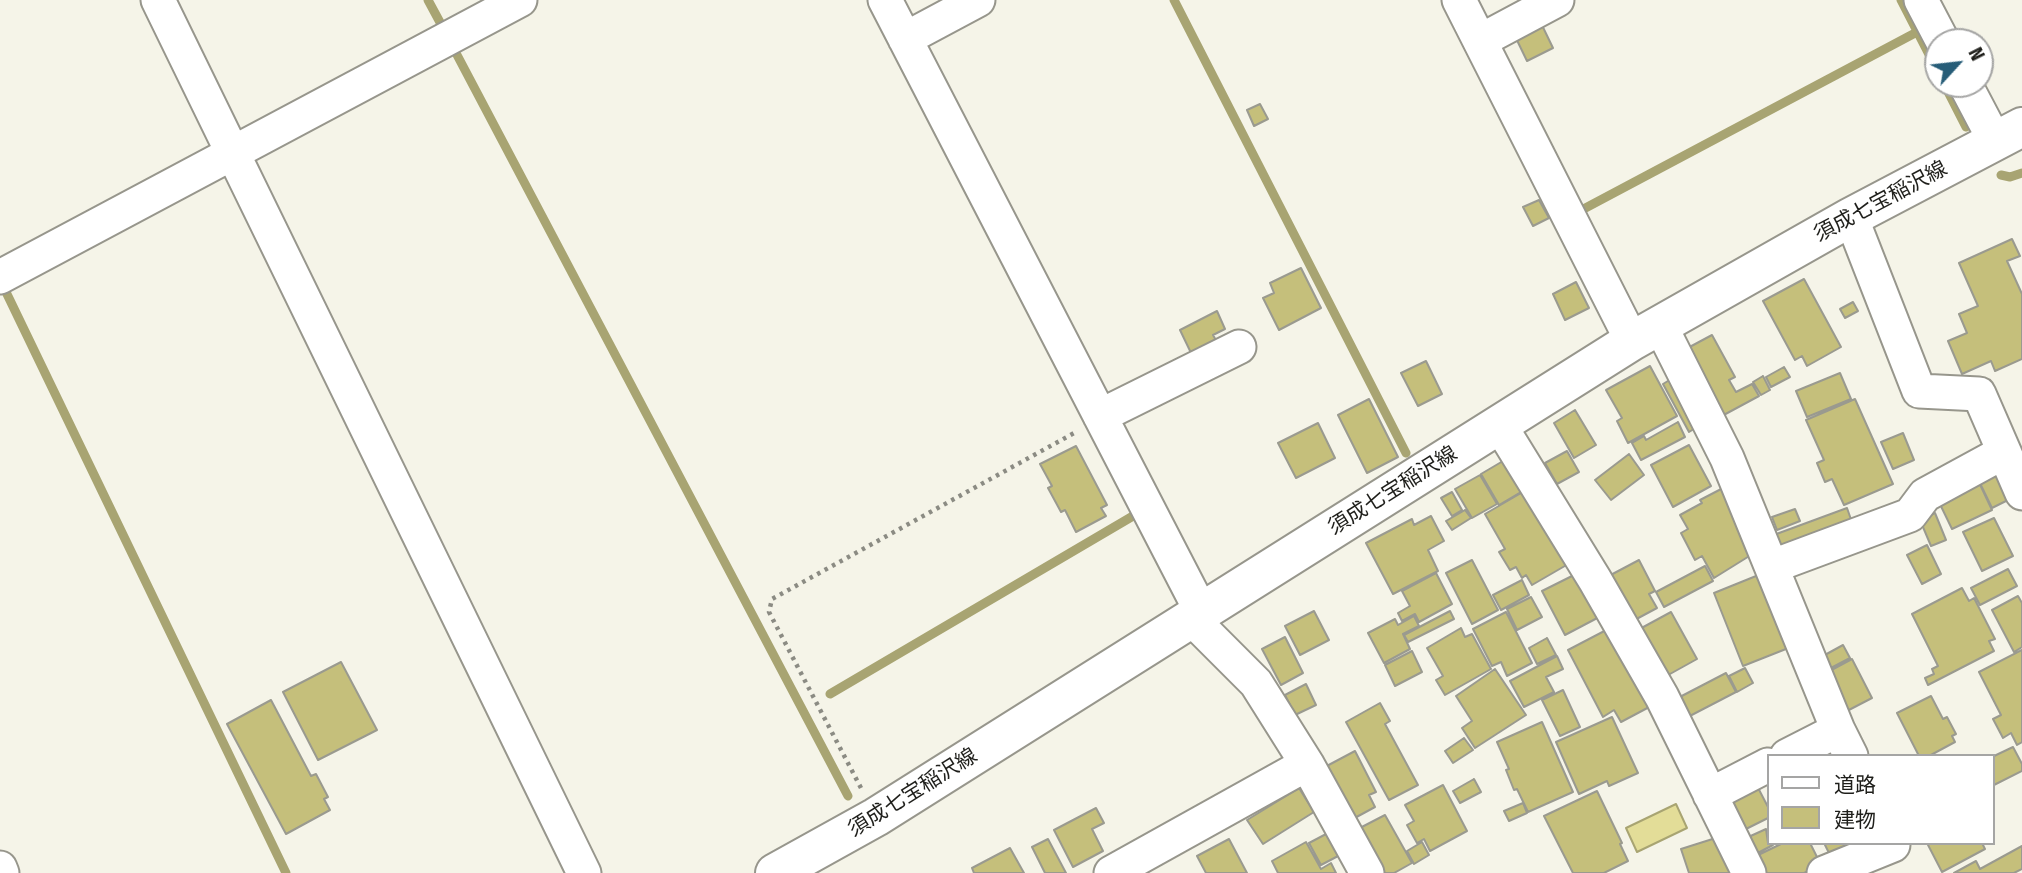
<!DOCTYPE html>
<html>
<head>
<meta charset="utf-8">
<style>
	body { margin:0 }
	#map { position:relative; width:2022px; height:873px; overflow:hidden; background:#f5f4e8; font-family:"Fira Sans Condensed","Noto Sans JP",sans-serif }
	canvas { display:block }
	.legend { position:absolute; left:1767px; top:754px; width:228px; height:91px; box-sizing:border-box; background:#fff; border:2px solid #a5a5a4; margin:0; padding:9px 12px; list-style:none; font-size:21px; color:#1f1f1b }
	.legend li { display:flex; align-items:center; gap:14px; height:35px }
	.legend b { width:35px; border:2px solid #a5a5a4 }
	.north { position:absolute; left:1924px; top:28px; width:70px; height:70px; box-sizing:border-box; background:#fff; border:2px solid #a5a5a4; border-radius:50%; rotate:63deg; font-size:19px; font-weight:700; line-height:28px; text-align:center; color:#1f1f1b }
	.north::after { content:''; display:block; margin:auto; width:24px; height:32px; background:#275d78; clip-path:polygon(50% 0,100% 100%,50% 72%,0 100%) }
</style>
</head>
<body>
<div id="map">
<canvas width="2022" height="873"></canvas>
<ul class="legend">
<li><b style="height:9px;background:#fff"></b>道路</li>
<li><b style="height:19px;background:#c5bf7b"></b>建物</li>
</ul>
<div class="north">N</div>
</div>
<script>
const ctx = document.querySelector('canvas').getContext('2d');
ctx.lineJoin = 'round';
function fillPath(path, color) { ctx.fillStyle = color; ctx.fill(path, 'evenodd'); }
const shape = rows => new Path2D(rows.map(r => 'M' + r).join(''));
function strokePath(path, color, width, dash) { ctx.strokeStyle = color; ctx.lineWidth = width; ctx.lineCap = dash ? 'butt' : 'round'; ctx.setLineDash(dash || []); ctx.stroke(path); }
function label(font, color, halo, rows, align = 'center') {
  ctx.font = font + ' "Fira Sans Condensed","Noto Sans JP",sans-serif'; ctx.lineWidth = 5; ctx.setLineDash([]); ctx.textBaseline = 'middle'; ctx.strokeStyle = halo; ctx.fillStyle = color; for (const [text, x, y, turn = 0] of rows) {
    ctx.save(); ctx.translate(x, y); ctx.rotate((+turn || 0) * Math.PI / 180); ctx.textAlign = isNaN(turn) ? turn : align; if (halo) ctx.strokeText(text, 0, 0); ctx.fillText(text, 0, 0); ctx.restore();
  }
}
const water = shape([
	[1676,804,1687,828,1637,852,1626,828,1676,804]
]);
fillPath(water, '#e3dd98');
strokePath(water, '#a8a472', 2);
strokePath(shape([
	[428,0,442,26],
	[1174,0,1406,453],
	[1901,0,1938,72],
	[456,53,848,796],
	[1944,84,1966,127],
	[2001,175,2010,177,2022,173],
	[1576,213,1917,32],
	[6,292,286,873],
	[830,694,1133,516]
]), '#a8a472', 9);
const building = shape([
	[1539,19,1553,48,1527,61,1513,32,1539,19],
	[1260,104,1268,119,1254,126,1247,110,1260,104],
	[1539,200,1549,218,1533,226,1523,207,1539,200],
	[2012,239,2020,256,2007,261,2022,294,2022,359,1995,371,1991,361,1962,374,1948,341,1967,333,1959,314,1978,306,1959,263,2012,239],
	[1301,268,1321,308,1279,330,1263,298,1274,293,1270,283,1301,268],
	[1804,279,1841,347,1807,366,1802,356,1795,360,1763,301,1804,279],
	[1576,282,1589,308,1565,320,1553,294,1576,282],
	[1853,302,1858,311,1845,318,1840,309,1853,302],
	[1217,311,1225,329,1213,335,1217,342,1192,355,1180,330,1217,311],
	[1712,335,1735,377,1729,380,1736,392,1752,384,1759,396,1720,417,1684,350,1712,335],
	[1426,361,1442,394,1418,406,1401,373,1426,361],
	[1650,366,1677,416,1628,443,1617,421,1622,418,1606,390,1650,366],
	[1784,367,1790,377,1771,387,1766,377,1784,367],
	[1840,373,1851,399,1807,417,1796,391,1840,373],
	[1676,376,1702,424,1689,432,1663,384,1676,376],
	[1763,376,1770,390,1761,395,1753,382,1763,376],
	[1369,399,1398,457,1367,473,1338,415,1369,399],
	[1855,399,1893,484,1844,505,1832,479,1825,482,1817,463,1824,460,1806,420,1855,399],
	[1575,410,1596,445,1574,458,1554,423,1575,410],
	[1678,422,1685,437,1641,460,1632,443,1644,436,1646,440,1678,422],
	[1318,423,1335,458,1296,478,1278,443,1318,423],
	[1903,433,1914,460,1893,469,1881,442,1903,433],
	[1689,445,1711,486,1673,507,1651,465,1689,445],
	[1076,446,1107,505,1101,508,1106,516,1076,532,1065,510,1061,512,1048,488,1052,486,1040,464,1076,446],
	[1567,451,1579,472,1557,484,1545,463,1567,451],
	[1629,454,1644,475,1611,500,1595,480,1629,454],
	[1503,461,1521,492,1499,505,1481,474,1503,461],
	[2000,466,2014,497,1992,508,1977,477,2000,466],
	[1480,475,1497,504,1472,518,1455,489,1480,475],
	[1976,476,1992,510,1952,529,1937,498,1976,476],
	[1725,487,1759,550,1714,578,1702,556,1695,560,1681,533,1688,529,1680,515,1702,503,1700,500,1725,487],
	[1528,489,1570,563,1532,585,1526,575,1522,578,1516,567,1510,570,1499,552,1505,549,1485,514,1528,489],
	[1452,492,1462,510,1452,516,1441,498,1452,492],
	[1847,508,1854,528,1778,555,1771,536,1847,508],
	[1795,509,1800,521,1777,530,1772,517,1795,509],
	[1465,510,1471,518,1452,530,1446,521,1465,510],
	[1935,513,1946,540,1931,546,1920,520,1935,513],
	[1431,516,1444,541,1428,550,1438,571,1393,594,1366,543,1412,519,1414,525,1431,516],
	[1994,518,2013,556,1982,571,1963,532,1994,518],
	[1927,545,1941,574,1922,584,1907,555,1927,545],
	[1472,560,1498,610,1472,624,1446,573,1472,560],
	[1639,560,1655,591,1649,594,1657,608,1629,623,1605,578,1639,560],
	[1705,566,1713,581,1664,607,1656,592,1705,566],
	[2008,569,2017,586,1980,605,1971,588,2008,569],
	[1580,572,1603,615,1565,635,1542,591,1580,572],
	[1436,573,1452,604,1419,622,1415,614,1402,621,1398,613,1410,606,1402,591,1436,573],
	[1761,574,1791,647,1743,666,1714,593,1761,574],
	[1522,580,1529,595,1501,610,1493,595,1522,580],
	[1962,588,1969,601,1974,598,1995,639,1989,641,1994,651,1928,685,1925,678,1934,674,1932,669,1938,666,1912,614,1962,588],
	[2018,596,2022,603,2022,647,2014,652,1992,610,2018,596],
	[1531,597,1542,617,1517,630,1507,609,1531,597],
	[1314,611,1329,640,1300,655,1285,626,1314,611],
	[1450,611,1454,619,1408,642,1404,635,1450,611],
	[1506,612,1532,663,1507,676,1501,662,1492,666,1473,629,1506,612],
	[1671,612,1697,659,1661,679,1636,631,1671,612],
	[1414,616,1419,626,1403,634,1410,649,1384,663,1368,633,1395,619,1398,625,1414,616],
	[1612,627,1653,705,1621,722,1614,710,1603,717,1568,650,1612,627],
	[1461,628,1465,637,1472,634,1491,669,1445,695,1436,680,1443,676,1427,648,1461,628],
	[1285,637,1303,673,1281,685,1262,649,1285,637],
	[1547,638,1556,655,1537,664,1529,648,1547,638],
	[1843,645,1850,658,1829,669,1823,656,1843,645],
	[2022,650,2022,742,2017,745,2011,733,2003,738,1993,719,2001,715,1979,672,2022,650],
	[1412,651,1422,672,1395,686,1385,665,1412,651],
	[1557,656,1563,669,1546,677,1554,692,1524,707,1510,681,1557,656],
	[1852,659,1872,698,1845,712,1824,674,1852,659],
	[341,662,377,730,318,760,283,692,341,662],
	[1745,668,1753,683,1737,692,1729,676,1745,668],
	[1495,669,1526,715,1475,748,1462,728,1472,721,1456,696,1495,669],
	[1726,673,1736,692,1684,719,1674,700,1726,673],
	[1306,684,1316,705,1295,715,1285,695,1306,684],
	[1563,690,1580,727,1560,736,1542,700,1563,690],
	[1931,696,1943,719,1947,717,1956,734,1952,736,1955,742,1929,756,1919,756,1897,713,1931,696],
	[271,700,311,776,316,774,328,797,324,799,330,810,286,834,227,724,271,700],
	[1380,703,1390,721,1385,724,1418,785,1389,800,1346,722,1380,703],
	[1612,717,1638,773,1609,786,1607,781,1579,794,1556,742,1612,717],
	[1542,722,1573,792,1528,812,1517,789,1514,790,1506,770,1509,769,1497,742,1542,722],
	[1464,738,1473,750,1453,763,1445,751,1464,738],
	[2013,747,2022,764,2022,771,1992,786,1992,757,2013,747],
	[1355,751,1376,792,1369,795,1375,807,1351,820,1323,768,1355,751],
	[1474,779,1481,792,1460,803,1453,791,1474,779],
	[1755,782,1768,807,1768,818,1746,829,1729,795,1755,782],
	[1443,785,1467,831,1430,851,1424,839,1417,843,1407,825,1414,821,1405,805,1443,785],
	[1299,788,1314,812,1263,844,1247,820,1299,788],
	[1597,791,1622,843,1620,844,1628,861,1604,873,1573,873,1544,816,1597,791],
	[1523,803,1527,813,1509,821,1504,811,1523,803],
	[1096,808,1104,823,1092,829,1103,851,1073,867,1054,830,1096,808],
	[1385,815,1412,863,1394,873,1379,873,1356,830,1385,815],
	[1766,829,1768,843,1773,845,1752,856,1744,839,1766,829],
	[1328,833,1340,855,1321,865,1309,843,1328,833],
	[1722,836,1734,873,1689,873,1681,849,1722,836],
	[1048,839,1066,873,1045,873,1032,847,1048,839],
	[1229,839,1247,873,1206,873,1197,856,1229,839],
	[1306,842,1321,869,1331,863,1336,873,1278,873,1272,861,1306,842],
	[1422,842,1429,855,1414,864,1407,851,1422,842],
	[1783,843,1810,843,1821,865,1804,873,1760,873,1752,858,1783,843],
	[1824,843,1879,843,1835,865,1824,843],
	[1927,843,1982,843,1985,849,1942,872,1927,843],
	[2022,846,2022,869,2014,873,1954,873,1976,861,1980,869,2022,846],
	[1010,848,1024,873,974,873,972,868,1010,848]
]);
fillPath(building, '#c5bf7b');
strokePath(building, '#9a9a8f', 2);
const minor = shape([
	[158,0,584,873],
	[885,0,1202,613],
	[1459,0,1632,341],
	[1921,0,1943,42],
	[905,39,978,0],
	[1480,41,1557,0],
	[1965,84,1995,141],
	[1851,217,1919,391,1979,394,2022,493],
	[0,277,520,0],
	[1660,325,1727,458,1838,730,1787,756],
	[1100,416,1239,347],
	[1499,424,1595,580,1662,697,1749,873],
	[1773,566,1910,515,1925,495,2004,452],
	[1192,619,1256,683,1307,764,1367,873],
	[1838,730,1851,756],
	[1710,795,1768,765],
	[0,868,2,873],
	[1111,873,1307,764],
	[1824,873,1893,845,1892,843]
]);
const major = shape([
	[775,873,876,817,1632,341,1851,217,2022,127]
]);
strokePath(minor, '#97968c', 37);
strokePath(major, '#97968c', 42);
strokePath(shape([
	[861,788,769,612,772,599,1076,432]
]), '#8b8b83', 4.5, [3.5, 5]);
strokePath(minor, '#fff', 33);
strokePath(major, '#fff', 38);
label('21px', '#1f1f1b', '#fff', [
	["須成七宝稲沢線",1881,202,-28],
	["須成七宝稲沢線",1393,491,-32],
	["須成七宝稲沢線",913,793,-32]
]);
</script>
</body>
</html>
